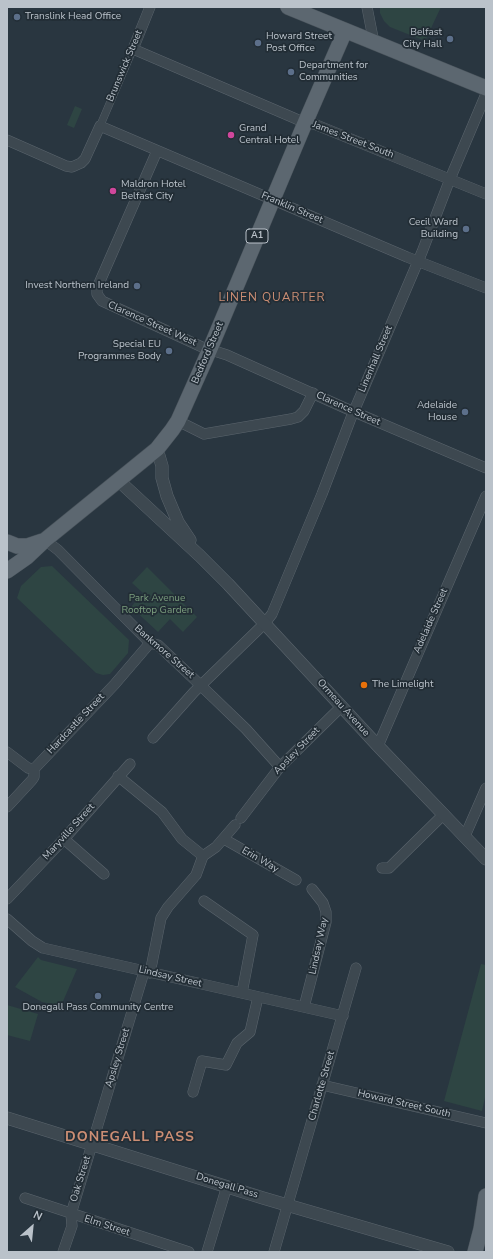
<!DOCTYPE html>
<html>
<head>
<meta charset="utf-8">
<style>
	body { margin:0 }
	#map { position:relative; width:493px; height:1259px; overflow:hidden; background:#293640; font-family:"Nunito Sans",sans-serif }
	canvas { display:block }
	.frame { position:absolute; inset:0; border:8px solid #bac2ca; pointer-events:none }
	.north { position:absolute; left:12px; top:1207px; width:40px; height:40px; -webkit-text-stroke:3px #222d35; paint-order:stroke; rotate:27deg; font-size:11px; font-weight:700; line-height:16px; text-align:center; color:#bac2ca }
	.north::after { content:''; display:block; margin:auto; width:14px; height:18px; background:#bac2ca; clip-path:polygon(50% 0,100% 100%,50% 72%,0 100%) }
</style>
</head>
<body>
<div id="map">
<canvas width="493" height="1259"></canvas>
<div class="frame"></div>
<div class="north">N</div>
</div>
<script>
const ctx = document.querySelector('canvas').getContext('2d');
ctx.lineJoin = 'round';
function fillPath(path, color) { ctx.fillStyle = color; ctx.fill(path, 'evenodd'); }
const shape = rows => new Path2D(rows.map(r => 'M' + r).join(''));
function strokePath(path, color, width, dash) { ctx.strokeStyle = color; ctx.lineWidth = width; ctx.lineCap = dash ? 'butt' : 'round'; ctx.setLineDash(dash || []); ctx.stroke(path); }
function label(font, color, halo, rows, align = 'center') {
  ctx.font = font + ' "Nunito Sans",sans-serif'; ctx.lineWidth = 3.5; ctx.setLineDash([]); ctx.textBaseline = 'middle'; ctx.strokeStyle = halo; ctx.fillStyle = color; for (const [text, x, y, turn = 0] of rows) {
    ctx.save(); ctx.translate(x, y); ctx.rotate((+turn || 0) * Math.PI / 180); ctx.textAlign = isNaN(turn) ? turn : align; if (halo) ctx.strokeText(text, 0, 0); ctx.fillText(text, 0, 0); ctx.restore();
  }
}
fillPath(shape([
	[380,7,441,7,425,41,390,27,384,21,380,13],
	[75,106,82,109,74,128,67,125],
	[52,566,129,640,128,653,110,674,103,675,96,673,17,598,21,586,41,567],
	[147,567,197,617,183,632,170,619,158,632,131,607,143,593,132,583],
	[38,957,41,960,77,969,61,1006,42,1002,15,987],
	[481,964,486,965,486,1093,482,1111,444,1101],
	[7,1005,38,1014,30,1041,7,1035]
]), '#2e4543');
const pedestrian = shape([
	[100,126,133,49]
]);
const minor = shape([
	[150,7,133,49,294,118,305,123,314,124,486,194],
	[367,7,374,43],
	[7,140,66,166,72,167,81,163,85,159,100,126,407,257,486,288],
	[157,151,97,288,97,294,102,301,202,347,227,355,345,408,486,468],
	[178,421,204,434,291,419,298,417,304,411,313,393],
	[45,540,58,550,150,643,158,645,194,679,246,729,280,767],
	[153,738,194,692,265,623,272,614,322,494,351,418,422,252,450,179,486,94],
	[378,746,486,496],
	[7,752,28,768,34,769],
	[118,776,162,812,182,839,203,856],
	[7,807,32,780,34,777,34,769,114,685,150,643],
	[241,818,280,767,342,706],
	[465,836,486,788],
	[64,839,104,874],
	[224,839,296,880],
	[382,868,389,868,444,814],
	[7,899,64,839,130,764],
	[204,901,253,935,242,993],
	[7,919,32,941,43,948,343,1016],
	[150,973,161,918,168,907,196,875,203,856,216,847,235,825],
	[304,1007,326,922,326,912,323,903,312,889],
	[322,1085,486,1123],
	[193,1092,202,1061,226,1065,237,1043,250,1032,258,997],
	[25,1198,189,1252],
	[63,1252,72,1226,71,1214,144,972],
	[207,1252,227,1186],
	[274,1252,356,968]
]);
const tertiary = shape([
	[157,449,162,466,162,478,167,496,178,522,190,540],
	[118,480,200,556,228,584,378,746,486,859],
	[7,1118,263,1198,448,1252]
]);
const primary = shape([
	[288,7,486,88],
	[7,542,17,546,27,546,42,541],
	[7,571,27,557,45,540,157,449,172,430,178,421,210,349,305,123,345,31],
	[475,1252,481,1229,486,1196]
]);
strokePath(pedestrian, '#5b656d', 8);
strokePath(minor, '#5b656d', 11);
strokePath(tertiary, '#5b656d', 13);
strokePath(primary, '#475159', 16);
strokePath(pedestrian, '#3d4850', 7);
strokePath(minor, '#3d4850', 10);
strokePath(tertiary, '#3d4850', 12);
strokePath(primary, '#5c6770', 15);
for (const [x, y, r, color] of [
	[17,17,4,"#5c6f8a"],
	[450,39,4,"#5c6f8a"],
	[258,43,4,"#5c6f8a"],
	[291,72,4,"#5c6f8a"],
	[231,135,4,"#d1479c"],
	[113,191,4,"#d1479c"],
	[466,229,4,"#5c6f8a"],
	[137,286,4,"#5c6f8a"],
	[169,351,4,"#5c6f8a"],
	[465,412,4,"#5c6f8a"],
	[364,685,4,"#e8710a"],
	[98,996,4,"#5c6f8a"]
]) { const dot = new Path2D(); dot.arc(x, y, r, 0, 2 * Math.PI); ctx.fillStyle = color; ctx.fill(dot); strokePath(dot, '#222d35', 1.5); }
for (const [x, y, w] of [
	[257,236,22]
]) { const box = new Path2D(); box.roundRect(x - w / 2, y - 7, w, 14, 3); ctx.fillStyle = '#222d35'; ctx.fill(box); strokePath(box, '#bac2ca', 1); }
label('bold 9px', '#bac2ca', null, [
	["A1",257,236]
]);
label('10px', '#bac2ca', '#222d35', [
	["Translink Head Office",25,17],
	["Belfast",442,33,"right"],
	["City Hall",442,45,"right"],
	["Howard Street",266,37],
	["Post Office",266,49],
	["Department for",299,66],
	["Communities",299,78],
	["Grand",239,129],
	["Central Hotel",239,141],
	["Maldron Hotel",121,185],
	["Belfast City",121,197],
	["Cecil Ward",458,223,"right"],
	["Building",458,235,"right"],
	["Invest Northern Ireland",129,286,"right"],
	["Special EU",161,345,"right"],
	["Programmes Body",161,357,"right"],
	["Adelaide",457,406,"right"],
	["House",457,418,"right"],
	["The Limelight",372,685],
	["Donegall Pass Community Centre",98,1008,"center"]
], 'left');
label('10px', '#bac2ca', '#222d35', [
	["Brunswick Street",125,66,-67],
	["James Street South",353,140,21],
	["Franklin Street",292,208,23],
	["Clarence Street West",152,324,24],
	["Bedford Street",208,353,-67],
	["Linenhall Street",376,359,-67],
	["Clarence Street",348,409,24],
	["Adelaide Street",431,621,-66],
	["Bankmore Street",164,652,41],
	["Ormeau Avenue",343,708,48],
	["Hardcastle Street",76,724,-47],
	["Apsley Street",297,751,-46],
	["Maryville Street",69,832,-48],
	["Erin Way",260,860,30],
	["Lindsay Way",319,946,-78],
	["Lindsay Street",170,977,13],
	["Apsley Street",118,1058,-73],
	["Charlotte Street",322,1086,-74],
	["Howard Street South",404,1104,13],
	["Oak Street",81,1179,-73],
	["Donegall Pass",227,1186,17],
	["Elm Street",107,1226,18]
]);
label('10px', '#7b9e7e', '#222d35', [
	["Park Avenue",157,599],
	["Rooftop Garden",157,611]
]);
ctx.letterSpacing = '1px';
label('12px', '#cc8e74', '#222d35', [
	["LINEN QUARTER",272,298]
]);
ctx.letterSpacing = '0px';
ctx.letterSpacing = '1px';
label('bold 14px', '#cc8e74', '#222d35', [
	["DONEGALL PASS",130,1138]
]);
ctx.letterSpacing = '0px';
</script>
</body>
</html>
